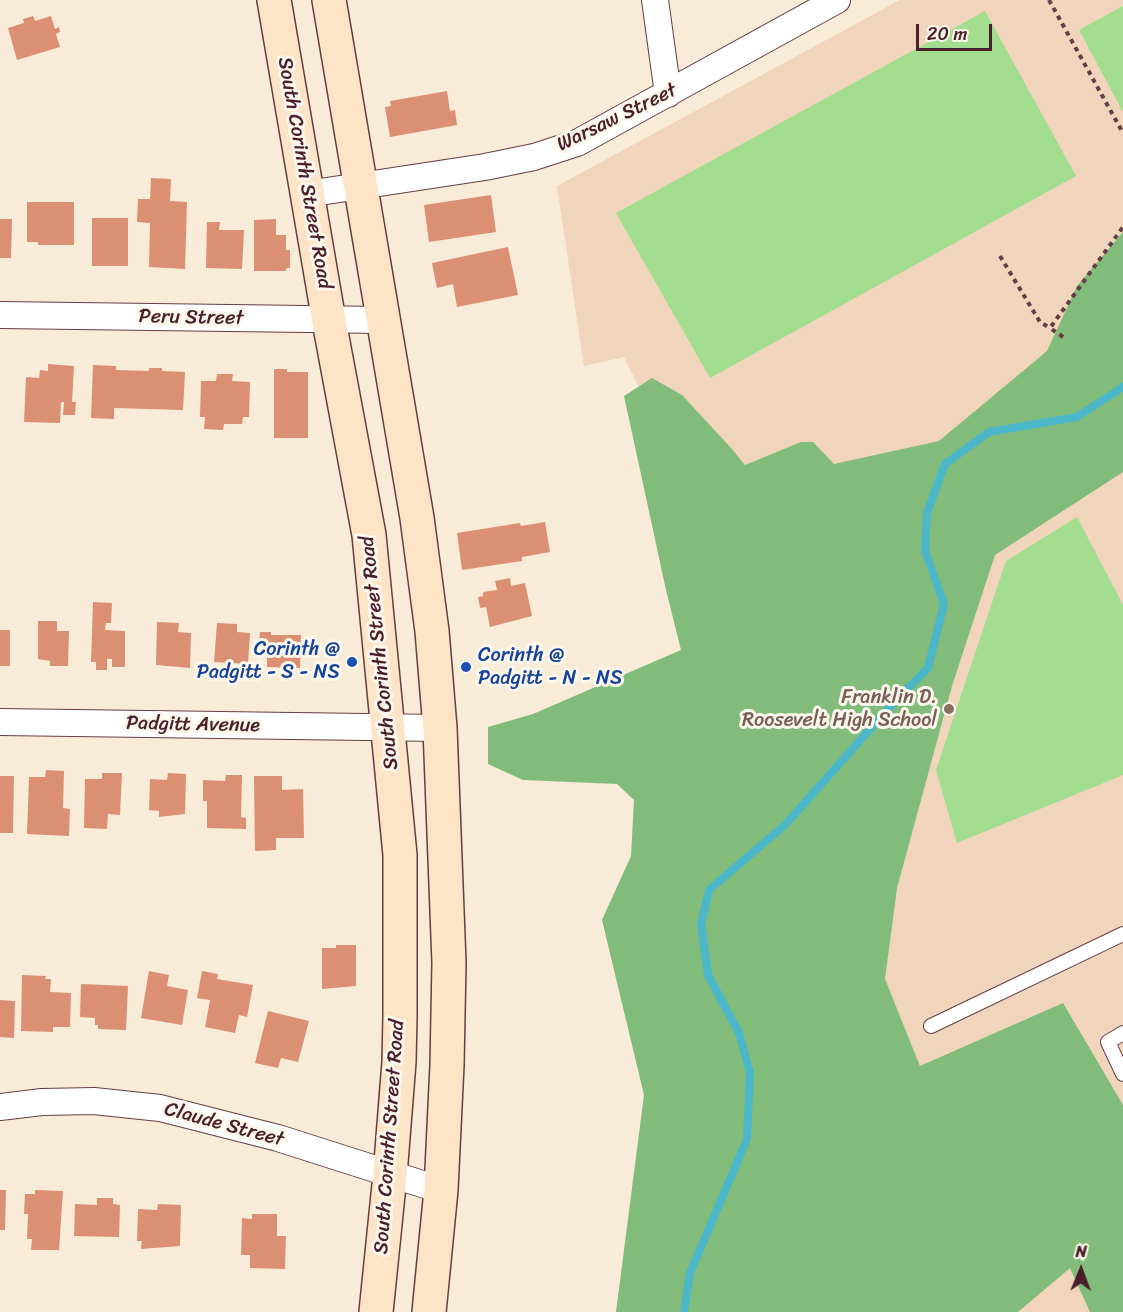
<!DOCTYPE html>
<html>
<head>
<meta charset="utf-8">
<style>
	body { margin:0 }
	#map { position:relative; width:1123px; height:1312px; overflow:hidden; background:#f8ebd7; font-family:Sriracha,sans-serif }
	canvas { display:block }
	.north { position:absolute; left:1051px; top:1240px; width:60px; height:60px; -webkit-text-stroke:4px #fbf7ec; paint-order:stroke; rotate:1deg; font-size:16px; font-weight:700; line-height:24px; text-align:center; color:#4a1f2b }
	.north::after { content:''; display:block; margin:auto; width:21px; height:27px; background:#4a1f2b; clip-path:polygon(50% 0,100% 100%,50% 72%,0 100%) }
	.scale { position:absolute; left:916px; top:24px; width:76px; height:27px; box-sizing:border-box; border:3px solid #4a1f2b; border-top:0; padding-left:8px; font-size:18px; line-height:21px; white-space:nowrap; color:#4a1f2b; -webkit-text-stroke:4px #fbf7ec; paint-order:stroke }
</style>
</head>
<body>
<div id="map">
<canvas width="1123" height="1312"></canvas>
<div class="north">N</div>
<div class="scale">20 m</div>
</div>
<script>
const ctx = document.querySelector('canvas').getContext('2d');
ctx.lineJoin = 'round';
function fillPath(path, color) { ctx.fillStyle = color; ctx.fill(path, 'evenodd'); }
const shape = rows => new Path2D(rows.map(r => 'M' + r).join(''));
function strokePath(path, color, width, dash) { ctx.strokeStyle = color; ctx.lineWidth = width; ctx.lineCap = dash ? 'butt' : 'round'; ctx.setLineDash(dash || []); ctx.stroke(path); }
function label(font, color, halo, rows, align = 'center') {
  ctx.font = font + ' Sriracha,sans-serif'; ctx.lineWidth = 6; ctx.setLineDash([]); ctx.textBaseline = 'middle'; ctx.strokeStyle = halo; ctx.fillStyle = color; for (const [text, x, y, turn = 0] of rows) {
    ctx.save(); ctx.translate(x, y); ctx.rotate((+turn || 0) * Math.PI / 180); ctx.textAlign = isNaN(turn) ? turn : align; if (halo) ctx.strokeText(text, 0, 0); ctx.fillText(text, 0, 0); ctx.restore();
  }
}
fillPath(shape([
	[900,0,1123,0,1123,1312,1020,1312,664,438,624,357,584,366,557,186]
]), '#f0d5bc');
fillPath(shape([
	[1123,6,1123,112,1079,30],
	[985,11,1076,176,710,378,616,213],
	[1077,517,1123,605,1123,775,957,843,936,770,1006,561]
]), '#a2dd90');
fillPath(shape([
	[1123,232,1123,472,995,555,952,686,897,888,885,979,920,1066,1063,1003,1123,1105,1123,1312,1090,1312,1070,1268,1018,1312,616,1312,644,1095,602,920,631,856,634,800,617,784,523,780,488,764,488,727,533,714,681,650,666,590,624,396,652,378,682,395,731,448,745,465,801,442,813,442,834,464,939,441,1047,351,1077,286]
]), '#81bc7a');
strokePath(shape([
	[684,1312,690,1273,747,1139,750,1073,739,1033,708,975,701,924,709,890,786,824,886,711,928,668,944,604,925,551,927,513,945,464,989,432,1077,417,1123,387]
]), '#4cb7c8', 8);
fillPath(shape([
	[33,16,35,21,51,16,55,29,59,27,60,32,56,34,60,47,17,60,8,28,24,23,23,19],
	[447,91,450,111,455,110,457,125,390,137,385,107,391,106,390,101],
	[151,178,171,179,170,201,187,202,185,269,149,267,150,223,137,222,138,199,150,199],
	[491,195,496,232,429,242,424,205],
	[27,202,74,202,74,245,38,245,38,242,27,242],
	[92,218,128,218,128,266,92,266],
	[0,219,12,219,11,258,0,258],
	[276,219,276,235,286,235,286,250,290,250,290,268,286,268,286,271,254,271,254,220],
	[207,222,220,222,219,230,244,230,242,269,206,268],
	[508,247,518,295,457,307,453,284,437,288,432,263],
	[48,364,74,366,72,402,76,402,75,415,63,415,64,402,61,402,60,423,24,422,26,377,39,378,40,370,48,371],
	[93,365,116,366,116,370,149,371,149,368,162,368,162,371,185,372,183,410,114,408,114,419,91,418],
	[274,369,287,369,287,372,308,372,308,438,274,438],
	[217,374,233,374,232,381,250,382,249,417,243,417,242,424,224,424,223,430,204,429,205,417,200,417,201,381,216,381],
	[545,522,550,552,522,557,522,561,462,570,457,533,520,523,521,526],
	[510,578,511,586,525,583,532,616,490,627,486,607,480,608,478,597,483,596,483,592,497,590,495,581],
	[93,602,112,603,111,623,106,623,105,630,125,631,125,667,112,667,112,659,107,659,107,670,96,670,96,662,91,662],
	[38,621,57,621,57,631,69,631,68,666,50,666,50,661,38,659],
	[157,622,179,623,178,632,191,633,190,668,156,665],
	[217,623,237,624,237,632,250,633,248,664,214,662],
	[0,630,10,630,10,666,0,666],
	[260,632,271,632,271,635,301,635,300,668,267,667,267,645,259,644],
	[46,770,64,771,63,808,70,809,69,836,27,834,29,777,45,777],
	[102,773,122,773,120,815,108,814,107,829,84,828,85,779,102,779],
	[168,773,186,774,185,814,159,817,159,811,149,810,150,779,167,780],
	[226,775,242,775,241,817,246,818,246,829,207,828,207,801,203,801,203,780,225,781],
	[0,776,14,776,13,833,0,833],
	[254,776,282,776,282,790,303,789,304,838,276,838,276,850,255,851],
	[336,945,356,945,356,986,322,989,322,948,336,948],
	[149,971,169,975,167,986,188,990,182,1025,141,1018],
	[202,971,218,974,217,979,253,985,247,1017,239,1015,235,1033,205,1027,210,1000,197,998],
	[22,975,46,976,45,979,51,979,50,992,71,993,70,1027,53,1027,53,1032,21,1031],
	[81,984,128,986,126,1030,98,1029,98,1025,95,1025,95,1018,80,1017],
	[0,1000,15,1001,14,1038,0,1037],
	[268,1011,309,1021,298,1062,281,1058,278,1068,255,1063],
	[0,1190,6,1190,5,1230,0,1230],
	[35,1190,63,1191,59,1250,31,1250,32,1239,27,1239,28,1214,24,1214,25,1194,35,1194],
	[97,1198,113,1198,113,1204,120,1205,119,1237,74,1236,75,1204,97,1205],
	[158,1204,181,1205,180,1246,141,1249,142,1241,137,1241,138,1209,157,1210],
	[252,1214,277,1214,277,1236,286,1236,285,1269,250,1268,250,1255,241,1255,242,1218,252,1219]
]), '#db9074');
const service = shape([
	[931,1026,1123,934],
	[1123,1033,1108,1042,1123,1074]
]);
const minor = shape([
	[655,0,668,94],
	[307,194,485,167,534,157,577,143,837,0],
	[0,315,383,320],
	[0,722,440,728],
	[0,1107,42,1102,94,1101,160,1108,278,1138,441,1190]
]);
const secondary = shape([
	[274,0,329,321,369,535,400,855,400,1016,399,1062,390,1175,376,1312],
	[329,0,417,518,432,631,440,728,449,963,447,1065,441,1190,429,1312]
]);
strokePath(service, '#643e45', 16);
strokePath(minor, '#643e45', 28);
strokePath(secondary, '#643e45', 36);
strokePath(shape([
	[1049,0,1123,133],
	[1000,256,1040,322,1050,328],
	[1063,337,1050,328,1123,227]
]), '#643e45', 4, [4.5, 4.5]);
strokePath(service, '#fff', 14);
strokePath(minor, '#fff', 26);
strokePath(secondary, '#fee4c6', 33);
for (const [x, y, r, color] of [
	[352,662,6,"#1a4fb4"],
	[466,667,6,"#1a4fb4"],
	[949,709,6,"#8d6e63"]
]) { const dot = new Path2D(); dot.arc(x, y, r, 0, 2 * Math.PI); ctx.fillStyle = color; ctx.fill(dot); strokePath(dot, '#fbf7ec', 2); }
label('20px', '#4a1f2b', '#fbf7ec', [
	["Warsaw Street",617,118,-26],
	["South Corinth Street Road",304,173,80],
	["Peru Street",191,318,1],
	["South Corinth Street Road",380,653,-96],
	["Padgitt Avenue",193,725,1],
	["Claude Street",224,1125,15],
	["South Corinth Street Road",390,1137,-86]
]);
label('20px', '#164399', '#fbf7ec', [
	["Corinth @",340,650],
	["Padgitt - S - NS",340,673],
	["Corinth @",478,656,"left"],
	["Padgitt - N - NS",478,679,"left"]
], 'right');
label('20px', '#785e54', '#fbf7ec', [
	["Franklin D.",937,698],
	["Roosevelt High School",937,721]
], 'right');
</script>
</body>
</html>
